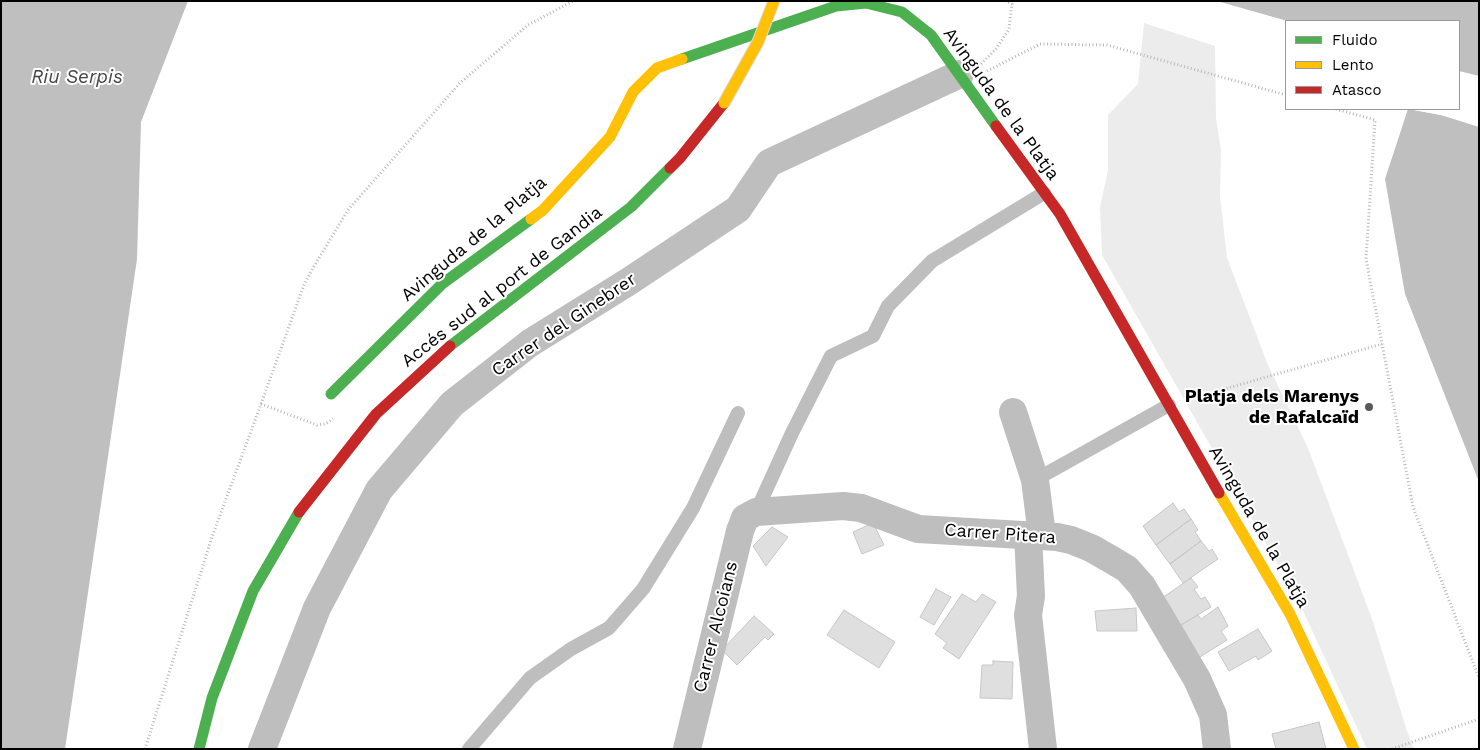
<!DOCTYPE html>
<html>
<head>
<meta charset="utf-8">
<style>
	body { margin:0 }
	#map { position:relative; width:1480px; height:750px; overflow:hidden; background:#fff; font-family:"Work Sans",sans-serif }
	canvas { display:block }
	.frame { position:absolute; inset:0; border:2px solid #000; pointer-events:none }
	.legend { position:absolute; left:1285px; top:20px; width:175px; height:90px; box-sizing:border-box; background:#fff; border:1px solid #999; margin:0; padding:6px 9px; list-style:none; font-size:15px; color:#000 }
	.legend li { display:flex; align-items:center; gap:10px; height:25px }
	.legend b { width:25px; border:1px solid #999 }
</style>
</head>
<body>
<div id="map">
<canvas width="1480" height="750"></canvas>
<div class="frame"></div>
<ul class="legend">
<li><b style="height:6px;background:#4caf50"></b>Fluido</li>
<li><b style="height:6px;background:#ffc107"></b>Lento</li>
<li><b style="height:6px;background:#c62828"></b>Atasco</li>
</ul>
</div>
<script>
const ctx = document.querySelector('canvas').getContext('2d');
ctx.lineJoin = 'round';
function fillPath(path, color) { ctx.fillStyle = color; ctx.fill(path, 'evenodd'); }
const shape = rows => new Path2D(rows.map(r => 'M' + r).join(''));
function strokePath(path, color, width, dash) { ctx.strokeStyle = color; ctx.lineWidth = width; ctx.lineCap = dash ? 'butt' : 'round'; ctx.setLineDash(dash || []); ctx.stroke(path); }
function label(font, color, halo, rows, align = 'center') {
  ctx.font = font + ' "Work Sans",sans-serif'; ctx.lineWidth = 4; ctx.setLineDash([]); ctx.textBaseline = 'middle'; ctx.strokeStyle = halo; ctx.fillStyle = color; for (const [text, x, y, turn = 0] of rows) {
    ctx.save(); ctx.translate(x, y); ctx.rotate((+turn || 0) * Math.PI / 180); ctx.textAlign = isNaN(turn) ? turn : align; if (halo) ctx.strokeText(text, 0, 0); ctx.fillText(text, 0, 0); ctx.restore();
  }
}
fillPath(shape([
	[1144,23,1215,46,1216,118,1221,150,1220,196,1227,258,1268,365,1308,448,1372,619,1407,731,1414,749,1367,749,1297,598,1102,255,1100,207,1108,170,1108,115,1138,84]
]), '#ececec');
fillPath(shape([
	[1,1,188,1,141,122,137,259,65,749,1,749],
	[1217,1,1479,1,1479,76,1459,71,1459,21,1287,21],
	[1408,109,1441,115,1479,125,1479,482,1405,294,1385,179]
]), '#bfbfbf');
fillPath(shape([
	[1214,1,1287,21,1286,24,1216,4],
	[1409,109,1423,109,1442,112,1479,123,1479,127,1441,115]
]), '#fff');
const building = shape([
	[1173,503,1179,512,1184,509,1191,519,1156,545,1143,526,1173,503],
	[1191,519,1198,530,1195,532,1201,541,1170,564,1156,545,1191,519],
	[873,523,884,545,862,554,853,532,873,523],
	[772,527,788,537,766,566,753,546,772,527],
	[1201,541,1209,551,1212,549,1218,559,1183,583,1170,564,1201,541],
	[1191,578,1198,587,1194,589,1201,599,1205,597,1211,607,1176,628,1159,600,1191,578],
	[936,589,951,597,934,625,920,617,936,589],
	[962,594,976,602,982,594,996,602,959,659,943,648,947,643,935,634,962,594],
	[1218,607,1228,626,1221,631,1227,640,1195,660,1176,628,1198,615,1201,619,1218,607],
	[1136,608,1137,631,1097,631,1095,611,1136,608],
	[844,610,895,642,879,668,827,635,844,610],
	[754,616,774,634,768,640,765,637,737,665,722,650,754,616],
	[1258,629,1272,651,1258,660,1256,656,1229,671,1218,652,1258,629],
	[993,661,1013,662,1012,699,980,698,982,665,993,665,993,661],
	[1319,722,1326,749,1276,749,1272,734,1319,722]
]);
fillPath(building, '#dfdfdf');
strokePath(building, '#c7c7c7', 1);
strokePath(shape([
	[981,64,996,49,1009,29,1012,4,1006,1],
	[987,71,1040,44,1107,45,1286,95],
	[1336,109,1375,120,1366,259,1413,507,1479,678],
	[1193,398,1382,344],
	[261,404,304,285,313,268,348,210,460,83,528,25,573,1],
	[145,749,212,537,261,404,317,425,325,424,333,419],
	[1392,749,1479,719]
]), '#b9b9b9', 3, [1, 2.5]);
strokePath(shape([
	[1035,480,1169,405],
	[756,512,792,433,831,356,873,336,888,306,932,261,1044,193],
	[469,749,530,678,571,649,609,628,643,589,693,508,738,413]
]), '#bebebe', 14);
strokePath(shape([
	[1013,412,1035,480,1042,535],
	[1028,535,1031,596,1028,615,1043,749],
	[262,749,317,608,379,490,452,404,530,343,628,282,738,209,769,163,960,74],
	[687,749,740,531,745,518,756,512,843,506,861,508,918,529,1057,537,1071,540,1091,548,1112,560,1127,569,1142,586,1197,679,1213,715,1217,749]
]), '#bebebe', 28);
strokePath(shape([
	[682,59,836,6,866,3,902,12,931,35,996,126],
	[450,346,631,207,670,168],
	[331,394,442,284,531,219],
	[199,749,212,698,253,591,299,512]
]), '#4caf50', 11);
strokePath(shape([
	[531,219,543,210,610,137,633,92,657,68,682,59],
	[1219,493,1290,614,1354,749]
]), '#ffc107', 11);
strokePath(shape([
	[996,126,1060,214,1219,493],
	[670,168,680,158,724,103],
	[299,512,376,414,450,346]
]), '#c62828', 11);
const slowBridge = shape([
	[724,103,758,42,774,1]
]);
strokePath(slowBridge, '#dbdbdb', 13, []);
strokePath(slowBridge, '#ffc107', 11);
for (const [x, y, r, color] of [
	[1369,407,5,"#595959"]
]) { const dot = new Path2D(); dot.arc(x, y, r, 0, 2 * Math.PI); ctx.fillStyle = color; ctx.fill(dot); strokePath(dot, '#fff', 2); }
label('18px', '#000', '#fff', [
	["Avinguda de la Platja",1001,104,54],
	["Avinguda de la Platja",474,239,-40],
	["Accés sud al port de Gandia",502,287,-38],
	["Carrer del Ginebrer",564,325,-34],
	["Avinguda de la Platja",1259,527,60],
	["Carrer Pitera",1000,534,4],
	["Carrer Alcoians",716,627,-76]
]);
label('bold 18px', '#000', '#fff', [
	["Platja dels Marenys",1359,397],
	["de Rafalcaïd",1359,418]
], 'right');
label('italic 19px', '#444', '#fff', [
	["Riu Serpis",77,77]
]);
</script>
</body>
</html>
